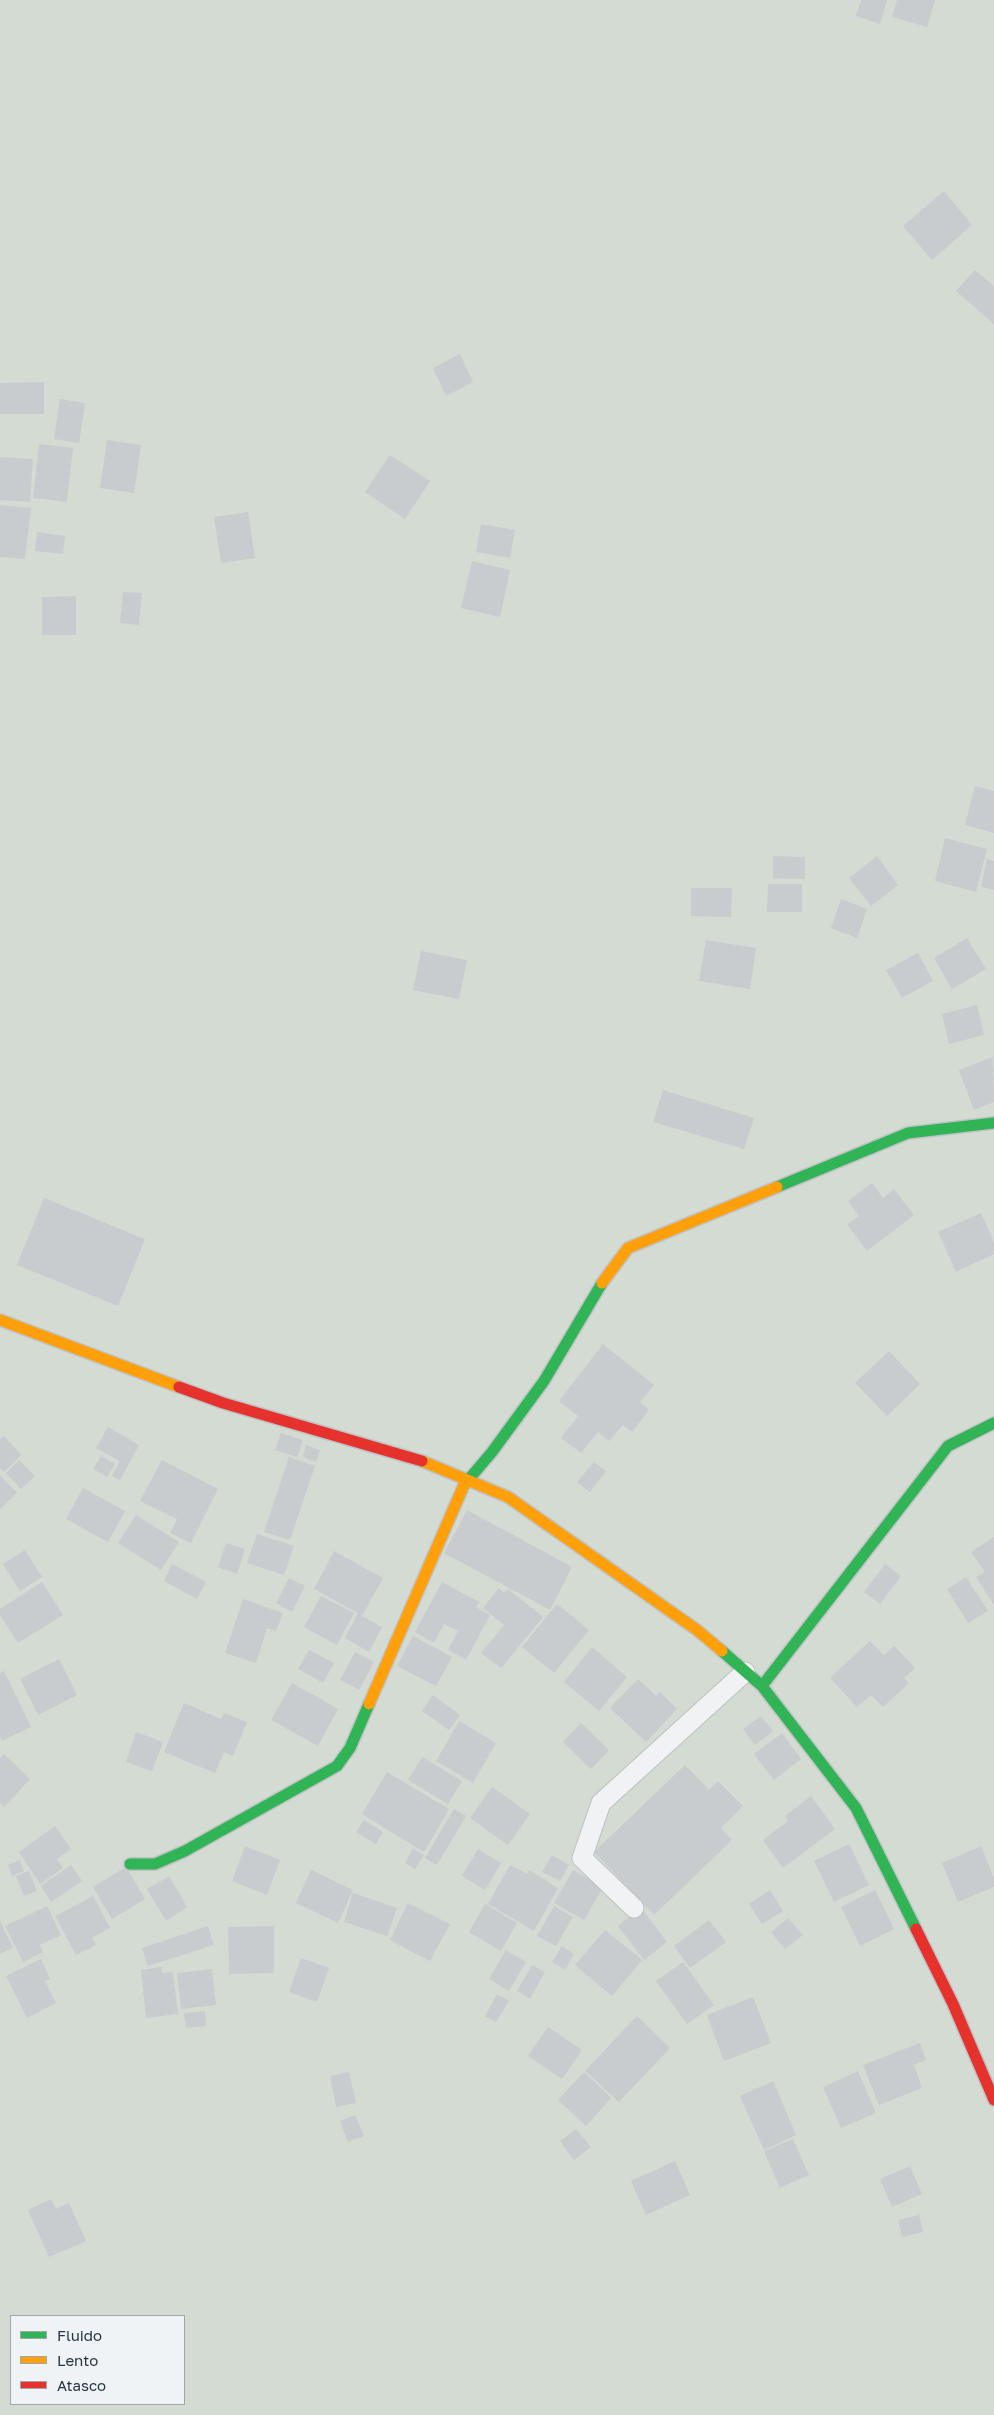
<!DOCTYPE html>
<html>
<head>
<meta charset="utf-8">
<style>
	body { margin:0 }
	#map { position:relative; width:994px; height:2415px; overflow:hidden; background:#e1e4e7; font-family:"Golos Text",sans-serif }
	canvas { display:block }
	.legend { position:absolute; left:10px; top:2315px; width:175px; height:90px; box-sizing:border-box; background:#eff3f6; border:1px solid #9fa7ae; margin:0; padding:6px 9px; list-style:none; font-size:15px; color:#273541 }
	.legend li { display:flex; align-items:center; gap:10px; height:25px }
	.legend b { width:25px; border:1px solid #9fa7ae }
</style>
</head>
<body>
<div id="map">
<canvas width="994" height="2415"></canvas>
<ul class="legend">
<li><b style="height:6px;background:#30b455"></b>Fluido</li>
<li><b style="height:6px;background:#ff9f0a"></b>Lento</li>
<li><b style="height:6px;background:#e5322d"></b>Atasco</li>
</ul>
</div>
<script>
const ctx = document.querySelector('canvas').getContext('2d');
ctx.lineJoin = 'round';
function fillPath(path, color) { ctx.fillStyle = color; ctx.fill(path, 'evenodd'); }
const shape = rows => new Path2D(rows.map(r => 'M' + r).join(''));
function strokePath(path, color, width, dash) { ctx.strokeStyle = color; ctx.lineWidth = width; ctx.lineCap = dash ? 'butt' : 'round'; ctx.setLineDash(dash || []); ctx.stroke(path); }
fillPath(shape([
	[0,0,994,0,994,2415,0,2415],
	[11,2316,184,2316,184,2404,11,2404]
]), '#d3dbd2');
fillPath(shape([
	[861,0,887,0,880,24,856,16],
	[897,0,935,0,927,27,892,17],
	[944,191,972,225,932,260,903,226],
	[975,270,994,286,994,324,956,291],
	[460,354,473,382,446,396,433,368],
	[44,382,44,414,0,414,0,383],
	[60,399,85,403,79,443,54,439],
	[107,440,141,445,134,493,100,488],
	[39,444,73,448,67,502,33,498],
	[390,455,430,481,405,519,365,492],
	[0,457,33,459,30,502,0,500],
	[0,505,31,508,25,559,0,557],
	[248,512,255,558,221,563,214,517],
	[481,524,515,530,510,558,476,552],
	[37,532,65,536,63,554,35,551],
	[472,561,510,570,500,617,461,608],
	[123,592,142,593,139,625,120,623],
	[76,596,76,635,42,635,42,597],
	[975,786,994,791,994,833,965,825],
	[945,838,987,849,976,892,935,881],
	[773,856,805,857,805,879,773,878],
	[877,856,898,885,871,906,849,878],
	[987,859,994,861,994,890,981,887],
	[768,884,802,884,802,912,767,912],
	[691,888,732,888,731,917,691,916],
	[841,899,867,909,857,938,831,928],
	[967,938,986,969,952,989,934,958],
	[706,940,756,948,750,989,699,981],
	[421,951,467,960,459,999,413,990],
	[918,953,933,981,902,998,886,970],
	[977,1005,984,1035,949,1044,942,1014],
	[993,1057,994,1102,974,1110,959,1070],
	[663,1090,754,1118,744,1149,653,1122],
	[872,1183,883,1198,894,1189,914,1215,867,1251,847,1224,859,1216,848,1201],
	[44,1198,145,1239,118,1306,17,1265],
	[981,1213,994,1242,994,1254,956,1272,938,1232],
	[603,1344,654,1385,640,1402,649,1410,632,1432,623,1425,609,1441,598,1432,581,1453,561,1438,578,1416,559,1401],
	[889,1351,920,1384,887,1416,855,1383],
	[108,1427,139,1445,120,1480,112,1476,120,1461,96,1448],
	[281,1433,303,1440,297,1457,275,1450],
	[4,1436,21,1455,4,1472,0,1468,0,1439],
	[306,1445,320,1450,316,1462,303,1457],
	[101,1456,115,1464,107,1477,93,1469],
	[289,1457,315,1466,290,1540,264,1532],
	[19,1460,35,1476,21,1489,6,1473],
	[162,1460,218,1489,191,1543,170,1533,177,1519,140,1501],
	[594,1462,606,1471,590,1492,577,1482],
	[0,1475,17,1493,0,1509],
	[83,1488,125,1511,108,1542,66,1519],
	[467,1510,572,1567,550,1610,444,1553],
	[136,1515,179,1542,161,1570,118,1543],
	[257,1534,294,1546,284,1575,247,1563],
	[994,1537,994,1605,976,1577,985,1572,971,1552],
	[226,1543,245,1549,237,1574,218,1567],
	[25,1550,42,1577,20,1591,3,1564],
	[334,1551,383,1578,362,1616,382,1627,369,1652,345,1638,358,1613,314,1589],
	[172,1564,206,1582,197,1599,164,1581],
	[885,1564,901,1576,880,1604,864,1592],
	[966,1577,988,1611,968,1623,947,1589],
	[289,1578,305,1586,292,1612,276,1603],
	[42,1582,63,1615,18,1643,0,1615,0,1609],
	[442,1582,479,1602,476,1607,490,1615,466,1660,448,1650,458,1631,444,1624,434,1643,415,1632],
	[499,1588,504,1593,508,1589,543,1617,501,1668,481,1653,504,1625,483,1608],
	[321,1596,354,1613,337,1645,304,1627],
	[243,1599,283,1613,276,1631,267,1628,256,1663,225,1653],
	[557,1604,589,1630,554,1673,522,1647],
	[413,1636,452,1657,436,1686,397,1666],
	[870,1641,884,1655,894,1646,915,1668,904,1678,909,1683,883,1707,871,1695,857,1707,830,1678],
	[592,1647,627,1677,599,1711,564,1682],
	[309,1650,334,1663,323,1683,298,1669],
	[355,1652,374,1662,359,1690,340,1680],
	[59,1659,77,1695,38,1715,20,1679],
	[4,1671,31,1727,2,1741,0,1736,0,1673],
	[638,1679,656,1696,660,1692,677,1709,646,1742,610,1708],
	[292,1683,338,1709,318,1746,271,1720],
	[433,1695,460,1715,449,1730,422,1711],
	[184,1703,221,1719,224,1713,247,1722,233,1756,224,1752,215,1773,164,1752],
	[761,1716,773,1731,755,1745,743,1729],
	[459,1721,496,1743,473,1783,436,1761],
	[581,1723,609,1750,591,1769,563,1742],
	[136,1732,163,1742,152,1771,126,1762],
	[782,1733,801,1759,774,1780,754,1754],
	[4,1754,30,1779,4,1807,0,1803,0,1758],
	[422,1757,462,1781,448,1804,408,1780],
	[685,1765,709,1790,718,1781,743,1806,721,1828,732,1840,654,1915,594,1852],
	[387,1772,449,1809,424,1852,362,1814],
	[492,1787,530,1814,508,1845,470,1818],
	[811,1796,835,1829,783,1868,763,1840,788,1821,785,1816],
	[454,1809,466,1816,437,1865,425,1858],
	[364,1820,383,1832,376,1844,356,1832],
	[55,1826,71,1849,57,1859,63,1868,40,1884,19,1852],
	[849,1844,869,1885,834,1902,814,1861],
	[245,1846,280,1860,267,1895,232,1881],
	[981,1846,994,1878,994,1887,958,1902,942,1863],
	[413,1848,424,1855,415,1869,405,1863],
	[478,1849,501,1863,485,1890,462,1876],
	[552,1855,569,1865,560,1881,542,1872],
	[20,1860,24,1871,12,1876,8,1865],
	[71,1865,82,1881,51,1902,41,1886],
	[510,1865,527,1874,529,1870,558,1888,534,1931,488,1904],
	[126,1867,145,1899,112,1919,93,1887],
	[311,1870,353,1890,338,1923,296,1903],
	[573,1870,603,1887,584,1920,554,1903],
	[29,1871,37,1891,24,1896,16,1876],
	[169,1876,187,1907,166,1921,147,1889],
	[770,1890,783,1911,762,1924,749,1904],
	[875,1890,894,1929,860,1946,841,1907],
	[353,1893,397,1908,387,1936,344,1922],
	[93,1896,110,1928,92,1938,96,1945,76,1955,55,1916],
	[408,1903,450,1924,430,1961,390,1940],
	[485,1904,517,1923,501,1951,469,1932],
	[47,1906,61,1935,40,1945,43,1952,23,1962,5,1926],
	[554,1906,573,1917,556,1946,537,1936],
	[641,1908,667,1942,644,1960,618,1926],
	[788,1918,803,1935,785,1949,771,1932],
	[709,1920,726,1942,690,1968,674,1946],
	[0,1921,13,1948,0,1954],
	[208,1926,214,1945,148,1966,142,1948],
	[274,1926,274,1973,229,1974,228,1927],
	[605,1930,642,1960,612,1996,575,1965],
	[562,1946,574,1954,565,1970,552,1962],
	[506,1950,526,1962,509,1991,489,1979],
	[301,1958,329,1968,317,2002,289,1992],
	[41,1959,50,1979,45,1981,56,2003,27,2018,6,1976],
	[683,1962,714,2005,687,2024,656,1981],
	[532,1965,545,1972,530,1999,517,1991],
	[162,1967,162,1973,173,1972,178,2014,146,2018,141,1970],
	[212,1969,216,2005,181,2009,177,1973],
	[497,1994,509,2001,496,2022,485,2016],
	[753,1997,771,2043,724,2061,707,2015],
	[205,2011,206,2026,186,2028,184,2013],
	[637,2016,670,2048,619,2102,585,2071],
	[548,2027,582,2050,562,2079,528,2056],
	[920,2043,926,2060,914,2065,922,2088,879,2105,863,2065],
	[858,2071,876,2113,841,2128,823,2087],
	[349,2072,356,2103,336,2107,330,2076],
	[584,2072,611,2098,586,2126,558,2100],
	[773,2081,796,2135,764,2150,740,2096],
	[355,2115,364,2136,348,2142,340,2121],
	[576,2129,591,2147,574,2160,560,2141],
	[793,2139,809,2175,780,2188,764,2151],
	[675,2161,690,2195,646,2215,631,2181],
	[910,2166,922,2194,892,2207,880,2179],
	[51,2199,56,2209,69,2203,86,2241,49,2257,28,2210],
	[919,2215,923,2232,902,2237,898,2220]
]), '#c9cccf');
const street = shape([
	[634,1908,582,1858,601,1803,745,1672]
]);
const fast = shape([
	[777,1187,908,1133,994,1123],
	[464,1485,492,1452,544,1381,602,1283],
	[722,1651,762,1686,856,1808,916,1929],
	[762,1686,948,1446,994,1423],
	[130,1864,155,1864,185,1851,337,1766,350,1748,369,1704]
]);
const slow = shape([
	[602,1283,628,1248,777,1187],
	[0,1320,179,1387],
	[422,1461,508,1497,697,1630,722,1651],
	[369,1704,464,1485]
]);
const jam = shape([
	[179,1387,223,1403,422,1461],
	[916,1929,953,2004,994,2100]
]);
strokePath(street, '#bfc2c5', 21);
strokePath(fast, '#bfc2c5', 14);
strokePath(slow, '#bfc2c5', 14);
strokePath(jam, '#bfc2c5', 14);
strokePath(street, '#f1f2f3', 19);
strokePath(fast, '#30b455', 11);
strokePath(slow, '#ff9f0a', 11);
strokePath(jam, '#e5322d', 11);
</script>
</body>
</html>
